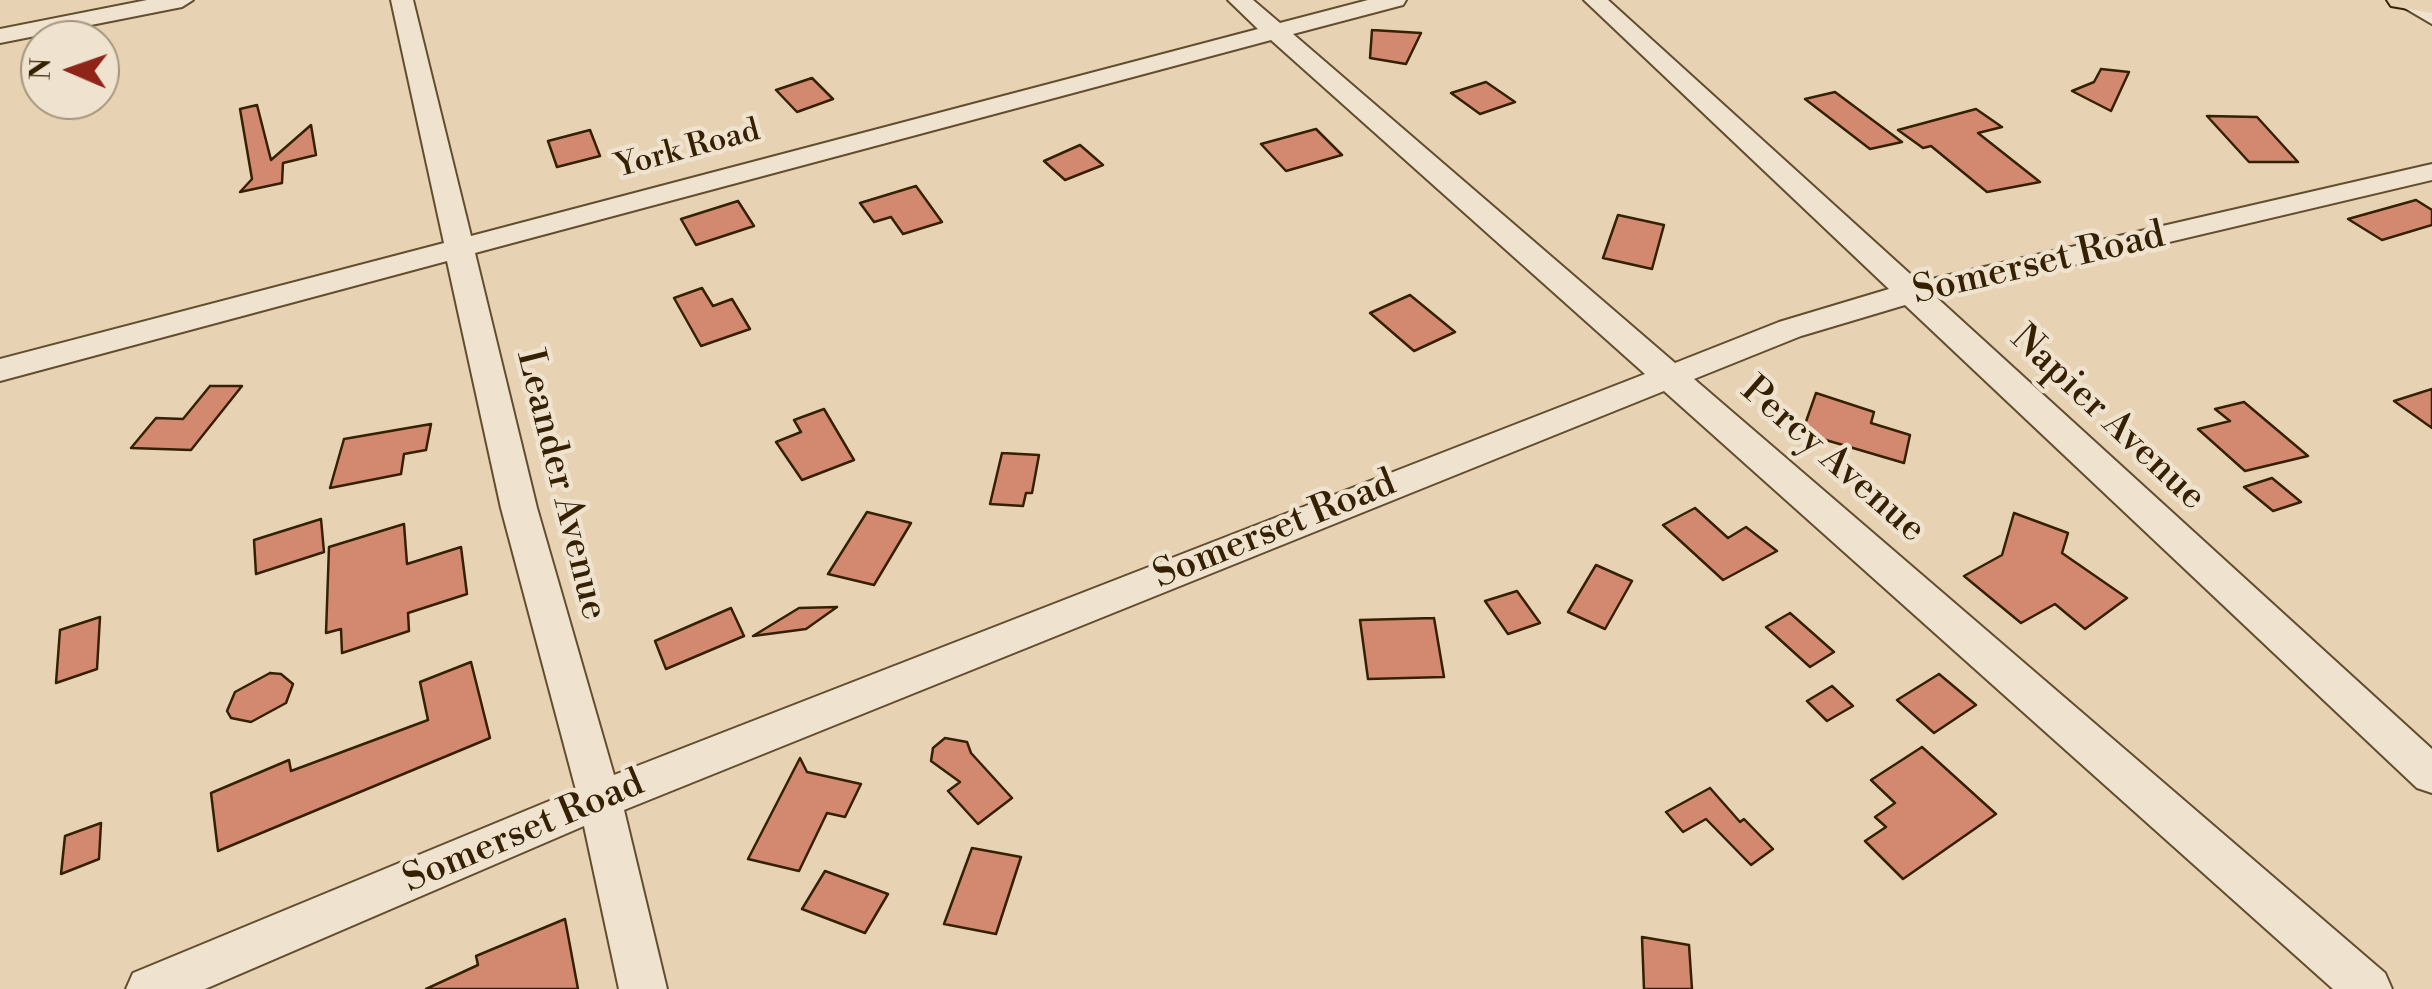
<!DOCTYPE html>
<html>
<head>
<meta charset="utf-8">
<style>
	body { margin:0 }
	#map { position:relative; width:2432px; height:989px; overflow:hidden; background:#e7d3b4; font-family:"Libre Bodoni",serif }
	canvas { display:block }
	.north { position:absolute; left:20px; top:20px; width:100px; height:100px; box-sizing:border-box; background:#efe2ce; border:2px solid #a5957c; border-radius:50%; rotate:272deg; font-size:28px; font-weight:700; line-height:40px; text-align:center; color:#352102 }
	.north::after { content:''; display:block; margin:auto; width:35px; height:45px; background:#8f2418; clip-path:polygon(50% 0,100% 100%,50% 72%,0 100%) }
</style>
</head>
<body>
<div id="map">
<canvas width="2432" height="989"></canvas>
<div class="north">N</div>
</div>
<script>
const ctx = document.querySelector('canvas').getContext('2d');
ctx.lineJoin = 'round';
function fillPath(path, color) { ctx.fillStyle = color; ctx.fill(path, 'evenodd'); }
const shape = rows => new Path2D(rows.map(r => 'M' + r).join(''));
function strokePath(path, color, width, dash) { ctx.strokeStyle = color; ctx.lineWidth = width; ctx.lineCap = dash ? 'butt' : 'round'; ctx.setLineDash(dash || []); ctx.stroke(path); }
function label(font, color, halo, rows, align = 'center') {
  ctx.font = font + ' "Libre Bodoni",serif'; ctx.lineWidth = 9; ctx.setLineDash([]); ctx.textBaseline = 'middle'; ctx.strokeStyle = halo; ctx.fillStyle = color; for (const [text, x, y, turn = 0] of rows) {
    ctx.save(); ctx.translate(x, y); ctx.rotate((+turn || 0) * Math.PI / 180); ctx.textAlign = isNaN(turn) ? turn : align; if (halo) ctx.strokeText(text, 0, 0); ctx.fillText(text, 0, 0); ctx.restore();
  }
}
const building = shape([
	[1372,30,1421,33,1406,64,1370,58,1372,30],
	[2101,69,2129,72,2111,111,2072,91,2094,82,2101,69],
	[812,78,833,99,797,112,776,90,812,78],
	[1486,82,1515,102,1480,114,1451,93,1486,82],
	[1835,92,1902,142,1870,149,1805,99,1835,92],
	[257,105,271,160,311,125,316,155,283,163,282,183,240,192,252,179,240,109,257,105],
	[1976,109,2002,127,1978,133,2040,182,1987,192,1931,146,1923,148,1898,130,1976,109],
	[2207,116,2257,117,2298,162,2249,162,2207,116],
	[1316,129,1342,155,1286,171,1261,144,1316,129],
	[590,130,600,156,557,167,548,141,590,130],
	[1080,145,1103,165,1065,180,1044,161,1080,145],
	[916,186,942,222,903,234,891,217,874,222,860,203,916,186],
	[2416,200,2432,210,2432,225,2382,240,2348,219,2416,200],
	[738,201,754,226,696,245,681,219,738,201],
	[1618,215,1664,225,1652,269,1603,258,1618,215],
	[702,288,713,306,732,299,750,329,701,346,674,298,702,288],
	[1410,295,1455,332,1414,351,1370,313,1410,295],
	[210,386,242,386,191,450,131,448,156,418,183,419,210,386],
	[2432,389,2432,428,2394,401,2432,389],
	[1816,393,1874,412,1871,423,1910,435,1904,463,1802,433,1816,393],
	[2244,402,2308,456,2245,471,2198,429,2230,421,2215,409,2244,402],
	[824,409,854,460,802,480,776,442,801,432,794,420,824,409],
	[431,424,426,450,404,454,401,474,330,488,344,439,431,424],
	[1002,453,1039,455,1032,493,1026,493,1023,506,990,504,1002,453],
	[2272,478,2301,502,2273,511,2244,487,2272,478],
	[1695,508,1728,538,1746,527,1777,551,1723,580,1663,525,1695,508],
	[867,512,911,523,874,585,828,574,867,512],
	[2014,513,2068,533,2062,553,2127,598,2085,629,2055,604,2021,623,1964,576,2002,555,2014,513],
	[321,519,324,552,256,574,254,540,321,519],
	[404,524,407,564,461,547,467,594,408,613,409,631,342,653,341,629,326,633,329,547,404,524],
	[1596,565,1632,581,1605,629,1568,612,1596,565],
	[1517,591,1540,623,1508,634,1485,601,1517,591],
	[837,607,806,629,753,636,799,608,837,607],
	[731,608,744,636,666,669,655,641,731,608],
	[1790,613,1834,652,1810,667,1766,627,1790,613],
	[100,617,97,669,56,683,60,630,100,617],
	[1434,618,1444,677,1368,679,1360,620,1434,618],
	[471,662,490,738,218,851,211,793,289,760,291,771,428,720,420,682,471,662],
	[270,673,281,674,293,684,286,703,251,722,231,718,227,711,235,692,270,673],
	[1939,674,1976,705,1934,733,1897,700,1939,674],
	[1832,686,1853,706,1827,721,1807,701,1832,686],
	[945,738,967,742,971,753,1012,798,978,824,948,791,960,782,931,761,933,748,945,738],
	[1922,747,1996,814,1903,879,1865,841,1886,827,1875,817,1895,803,1871,780,1922,747],
	[800,758,807,772,861,784,845,817,827,813,799,871,748,859,800,758],
	[1710,788,1740,822,1744,819,1773,849,1751,865,1706,819,1683,832,1666,812,1710,788],
	[101,823,99,859,61,874,65,836,101,823],
	[972,848,1021,857,996,934,944,924,972,848],
	[825,871,888,894,865,933,802,909,825,871],
	[565,919,578,989,426,989,478,965,476,956,565,919],
	[1642,937,1689,945,1692,989,1644,989,1642,937]
]);
fillPath(building, '#d2896f');
strokePath(building, '#352102', 2.5);
const minor = shape([
	[147,0,193,0,182,7,0,43,0,29,147,0],
	[391,0,413,0,471,236,1258,29,1228,0,1253,0,1280,23,1368,0,1406,0,1403,5,1293,34,1675,363,1779,322,1889,289,1584,0,1608,0,1919,282,2432,164,2432,180,1936,297,2432,749,2432,793,2417,788,1905,305,1801,336,1694,379,2385,973,2392,989,2333,989,1664,391,624,810,667,989,619,989,584,826,205,989,126,989,133,973,576,790,501,508,447,261,0,381,0,359,444,243,391,0],
	[1271,40,1645,374,614,775,537,508,475,253,1271,40],
	[2391,0,2419,0,2432,7,2432,24,2391,0]
]);
const major = shape([
	[2387,0,2432,0,2432,13,2391,6,2387,0]
]);
strokePath(minor, '#624e2e', 4);
strokePath(major, '#352102', 4);
fillPath(minor, '#efe2ce');
fillPath(major, '#e7d3b4');
label('32px', '#352102', '#efe2ce', [
	["York Road",688,150,-15]
]);
label('38px', '#352102', '#efe2ce', [
	["Somerset Road",2039,265,-13],
	["Napier Avenue",2107,419,43],
	["Percy Avenue",1832,461,41],
	["Leander Avenue",560,485,76],
	["Somerset Road",1275,531,-22],
	["Somerset Road",524,833,-23]
]);
</script>
</body>
</html>
